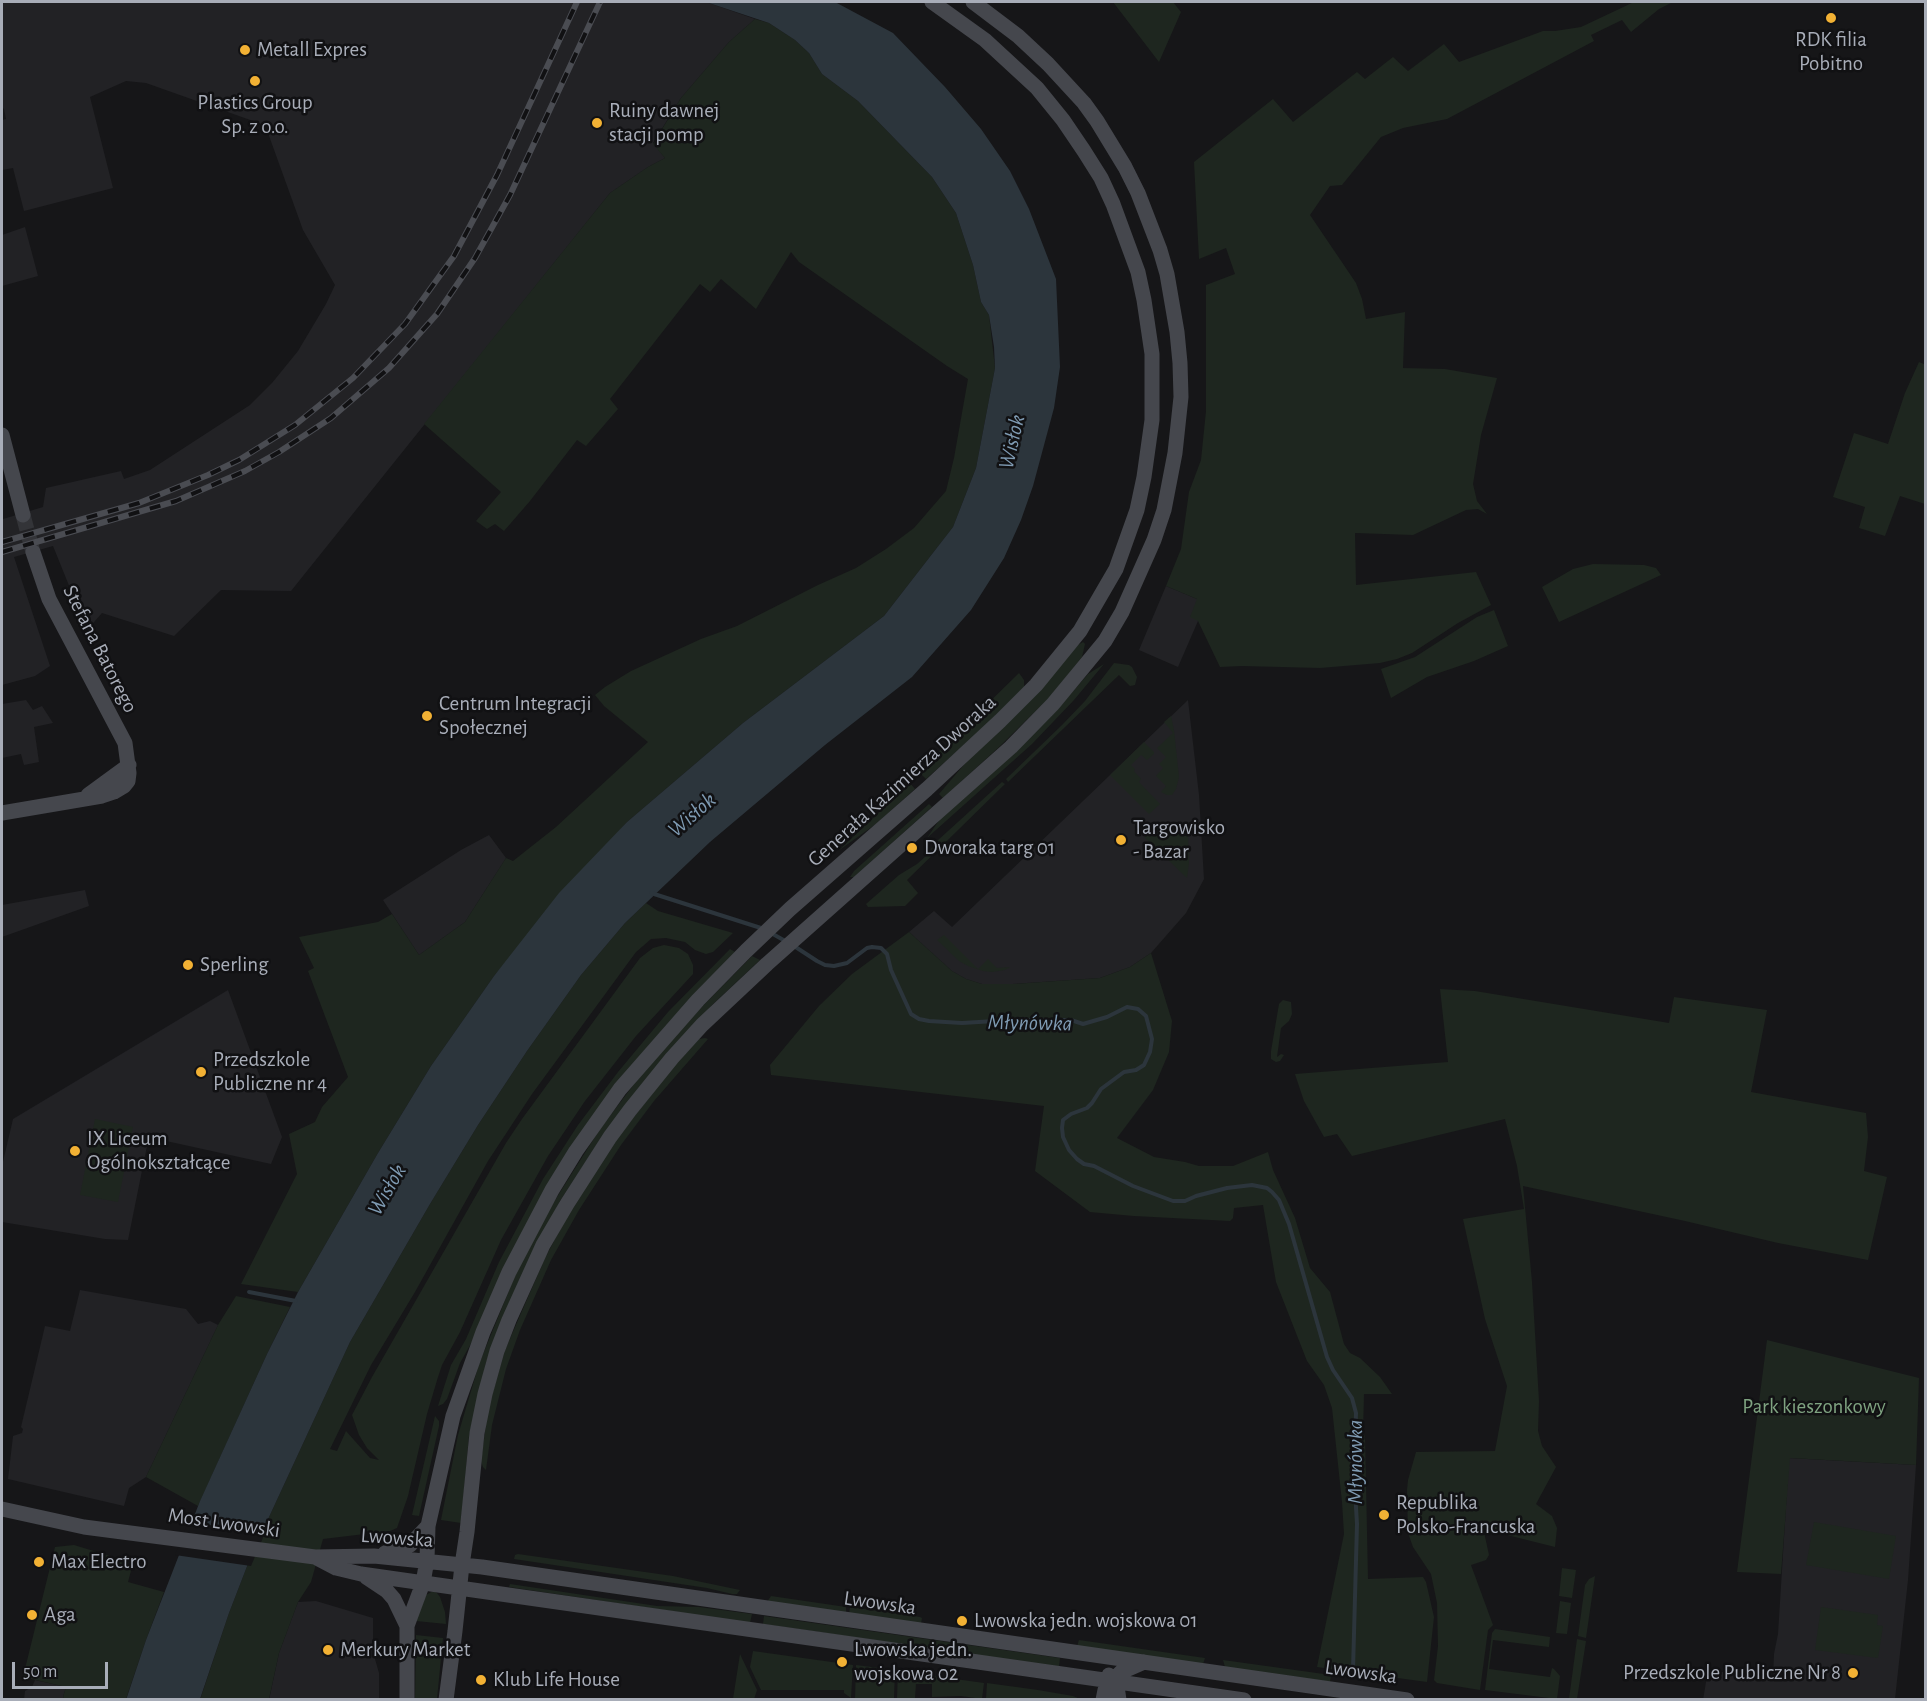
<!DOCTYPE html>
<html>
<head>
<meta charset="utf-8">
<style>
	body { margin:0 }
	#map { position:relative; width:1927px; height:1701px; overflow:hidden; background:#161618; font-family:"Alegreya Sans",sans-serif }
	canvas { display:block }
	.frame { position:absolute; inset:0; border:3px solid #a8adb8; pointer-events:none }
	.scale { position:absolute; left:12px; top:1662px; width:96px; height:27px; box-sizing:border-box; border:3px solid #a8adb8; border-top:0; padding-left:8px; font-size:18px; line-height:21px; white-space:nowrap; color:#a8adb8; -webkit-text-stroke:4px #111113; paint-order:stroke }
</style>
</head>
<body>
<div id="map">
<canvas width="1927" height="1701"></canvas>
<div class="frame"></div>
<div class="scale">50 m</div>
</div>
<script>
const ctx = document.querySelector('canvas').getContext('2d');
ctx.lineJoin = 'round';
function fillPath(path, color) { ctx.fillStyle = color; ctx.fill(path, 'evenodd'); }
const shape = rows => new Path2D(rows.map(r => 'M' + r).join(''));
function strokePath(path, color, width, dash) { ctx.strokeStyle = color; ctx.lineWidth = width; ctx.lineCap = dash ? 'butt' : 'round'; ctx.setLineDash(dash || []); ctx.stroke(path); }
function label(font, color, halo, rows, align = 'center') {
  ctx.font = font + ' "Alegreya Sans",sans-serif'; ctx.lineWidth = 5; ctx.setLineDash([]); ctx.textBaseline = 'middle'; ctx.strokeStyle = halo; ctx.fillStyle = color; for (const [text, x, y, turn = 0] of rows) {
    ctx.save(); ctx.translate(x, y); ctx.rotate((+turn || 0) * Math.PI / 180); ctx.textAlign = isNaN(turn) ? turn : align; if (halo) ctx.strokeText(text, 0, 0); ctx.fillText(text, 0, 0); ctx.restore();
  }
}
fillPath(shape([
	[2,2,706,2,755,19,729,42,681,98,653,143,665,158,648,167,610,193,291,591,221,590,174,636,102,613,87,630,53,546,14,557,50,666,35,676,2,685,2,517,3,519,43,507,46,488,121,471,124,479,150,470,250,405,272,383,298,351,326,304,335,285,303,230,268,133,270,127,146,83,126,81,90,97,113,188,24,211,13,168,2,170,2,120,6,119,4,109,2,107],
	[25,227,38,276,2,286,2,235],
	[1166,586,1197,599,1198,621,1178,667,1139,650],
	[26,700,33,710,42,706,53,723,34,727,39,762,24,765,21,754,2,758,2,704],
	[1188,700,1199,795,1204,879,1186,913,1151,953,1130,967,1100,978,1013,984,982,984,966,979,952,971,909,932,934,911,952,927],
	[489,835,506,858,465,922,419,955,383,900,461,850],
	[85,890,89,906,2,937,2,905],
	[228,990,282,1137,271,1164,157,1139,148,1141,128,1240,105,1239,2,1222,2,1166,13,1119],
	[80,1290,186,1309,198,1324,210,1321,218,1325,146,1477,129,1488,124,1506,8,1479,13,1436,22,1433,23,1429,21,1427,45,1326,70,1331],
	[1789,1458,1916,1465,1908,1580,1895,1699,1703,1700,1708,1670,1773,1679,1774,1654,1778,1634],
	[316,1601,373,1618,373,1652,379,1673,379,1699,269,1700,279,1653,298,1602],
	[35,1680,66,1687,63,1697,65,1699,24,1700,25,1691,32,1687]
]), '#222225');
fillPath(shape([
	[1113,2,1173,2,1181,12,1159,62],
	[1634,2,1673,2,1659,9,1631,32,1622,20,1591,35,1594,41,1447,119,1403,128,1381,137,1342,185,1330,186,1310,215,1356,283,1362,299,1366,319,1405,312,1403,368,1445,369,1497,378,1481,435,1473,484,1477,501,1487,514,1478,509,1466,510,1413,535,1355,533,1356,585,1476,572,1491,605,1458,623,1412,653,1397,659,1380,663,1320,668,1242,666,1220,667,1198,621,1190,617,1197,599,1166,586,1181,549,1189,492,1201,460,1206,411,1206,285,1235,274,1226,248,1199,259,1194,162,1273,99,1293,122,1357,72,1365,79,1393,57,1408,71,1444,44,1459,62,1543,31,1555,31,1581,27],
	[755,19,769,23,795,40,809,53,822,74,858,101,932,177,956,213,973,265,981,302,989,315,995,368,976,468,953,527,884,616,743,723,627,822,494,976,431,1066,378,1153,298,1292,241,1284,297,1174,289,1134,315,1122,322,1107,348,1077,308,971,314,968,299,937,378,922,392,914,419,955,465,922,506,858,513,861,556,827,648,742,604,706,595,695,605,687,631,671,701,639,737,626,818,585,856,568,886,549,914,528,946,491,954,458,968,379,947,366,799,262,791,252,756,309,721,279,710,292,700,284,610,399,618,409,586,446,577,440,530,501,504,531,495,524,487,529,476,521,501,492,424,424,610,193,648,167,665,158,653,144,681,98,729,42],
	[1919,362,1926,365,1925,504,1900,496,1885,536,1859,528,1865,507,1833,497,1854,433,1888,444,1905,393],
	[1593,564,1644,565,1656,568,1661,575,1559,622,1542,587,1573,569],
	[1494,610,1508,646,1474,661,1427,677,1391,698,1381,669,1415,657,1477,617],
	[1083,642,1085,644,1082,657,1052,695,998,748,943,798,939,794,968,760,1078,645],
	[1114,663,1129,665,1132,667,1137,677,1135,685,1130,686,1119,675,1008,782,1006,779,1062,725,1085,701],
	[1104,664,1074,700,1032,744,927,838,940,819,1055,712,1088,674],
	[1019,673,1024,680,1024,687,983,728,926,779,921,774,921,769],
	[1171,716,1174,730,1179,777,1176,789,1172,795,1167,795,1161,792,1166,786,1156,776,1163,768,1159,764,1166,757,1157,748,1173,733,1164,722],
	[1144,742,1154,752,1154,754,1147,760,1141,755,1131,765,1135,769,1134,771,1141,779,1139,782,1160,804,1149,814,1110,775],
	[909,782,915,789,876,824,838,851,886,806],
	[1002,782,1005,784,907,880,918,893,905,906,868,907,866,904,899,875,917,864,926,856,937,841],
	[929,804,932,807,854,877,850,877,854,871],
	[1167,822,1179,825,1188,835,1189,863,1187,878,1144,837,1156,826],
	[646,903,658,911,733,933,713,952,706,954,695,950,685,942,666,938,651,939,643,946,636,952,532,1094,488,1161,415,1292,371,1365,330,1449,337,1451,346,1431,370,1458,379,1460,367,1448,359,1435,352,1415,372,1377,506,1143,522,1119,640,958,653,948,664,945,679,948,688,954,693,965,693,974,636,1036,585,1101,548,1156,501,1240,460,1332,442,1365,438,1377,427,1414,408,1496,397,1528,390,1531,323,1539,311,1582,298,1602,279,1653,269,1699,200,1700,229,1613,251,1556,350,1342,430,1204,478,1125,527,1051,581,975,625,923],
	[909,932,952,971,966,979,982,984,1013,984,1100,978,1130,967,1151,953,1172,1021,1169,1052,1153,1090,1117,1138,1154,1157,1185,1162,1199,1166,1233,1166,1268,1152,1273,1170,1295,1218,1310,1268,1330,1292,1344,1344,1350,1353,1360,1358,1380,1377,1392,1394,1364,1394,1363,1434,1365,1436,1368,1579,1423,1577,1426,1582,1434,1617,1427,1682,1317,1667,1344,1534,1342,1502,1332,1408,1324,1385,1307,1361,1276,1282,1263,1205,1234,1208,1233,1218,1230,1221,1134,1216,1090,1212,1035,1171,1044,1106,771,1075,770,1065,819,1006,852,974],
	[944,935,978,969,988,959,997,968,1010,967,1005,970,992,972,983,971,968,966,959,961,937,940],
	[730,949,735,952,669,1022,620,1079,460,1363,447,1399,443,1404,438,1406,451,1365,466,1339,499,1262,543,1179,578,1125,618,1072,668,1012],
	[752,956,760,960,711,1006,602,1137,560,1201,503,1318,486,1363,469,1436,461,1523,441,1520,458,1435,479,1364,517,1271,550,1208,600,1129,641,1075,692,1017],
	[1440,989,1475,991,1669,1023,1674,997,1767,1010,1751,1092,1866,1113,1868,1137,1864,1171,1887,1177,1868,1260,1778,1243,1685,1221,1523,1186,1532,1282,1539,1401,1538,1431,1542,1446,1556,1467,1536,1504,1552,1516,1557,1528,1555,1547,1503,1534,1484,1532,1489,1555,1486,1560,1471,1565,1493,1625,1488,1630,1480,1690,1437,1683,1434,1680,1438,1646,1437,1603,1431,1574,1413,1547,1408,1533,1407,1490,1408,1480,1416,1452,1495,1451,1507,1386,1485,1319,1463,1219,1524,1209,1517,1166,1505,1119,1352,1156,1337,1134,1324,1137,1304,1101,1295,1074,1448,1062],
	[1283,1000,1291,1002,1292,1014,1289,1021,1281,1028,1277,1057,1281,1054,1284,1055,1280,1061,1276,1062,1271,1059,1271,1051,1279,1004],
	[705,1038,708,1039,654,1101,621,1145,579,1210,551,1260,520,1330,506,1369,492,1425,486,1470,483,1467,481,1461,488,1409,505,1350,545,1258,572,1207,615,1141,672,1068,699,1039],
	[95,1119,133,1127,118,1202,80,1195],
	[236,1296,290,1307,267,1354,198,1506,146,1477,218,1325],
	[1767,1340,1919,1378,1916,1465,1790,1458,1781,1574,1737,1572],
	[435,1416,439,1421,439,1426,419,1516,412,1515],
	[1814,1522,1896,1536,1889,1579,1806,1565],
	[74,1545,133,1563,128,1582,164,1592,146,1640,126,1699,65,1699,63,1697,66,1687,23,1677,55,1547],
	[518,1554,673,1576,740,1590,737,1594,732,1594,707,1588,514,1559,515,1555],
	[1562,1568,1576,1570,1572,1598,1559,1596],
	[1595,1576,1586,1638,1578,1636,1585,1585,1589,1579],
	[510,1584,657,1606,699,1607,752,1614,750,1623,509,1587],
	[433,1591,437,1593,440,1597,445,1612,446,1624,416,1621,426,1595],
	[771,1596,846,1607,846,1613,767,1602],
	[1560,1601,1571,1603,1567,1634,1556,1633],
	[850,1607,920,1617,922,1618,921,1624,849,1614],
	[1821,1607,1878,1615,1877,1625,1883,1626,1878,1658,1815,1650],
	[764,1616,1060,1658,1059,1667,763,1624],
	[1495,1629,1550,1637,1549,1647,1493,1640,1489,1669,1550,1677,1552,1668,1554,1669,1560,1676,1557,1699,1485,1690,1492,1633],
	[416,1635,443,1638,437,1699,415,1699],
	[1577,1639,1586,1641,1577,1699,1569,1699],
	[1079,1640,1205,1658,1203,1664,1077,1646],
	[753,1651,853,1665,851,1698,844,1693,844,1690,761,1690,750,1667],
	[740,1654,757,1690,754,1699,733,1699],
	[1223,1660,1331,1675,1330,1682,1225,1667],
	[856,1665,895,1670,894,1698,855,1699],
	[898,1671,984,1683,982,1699,961,1696,932,1697,932,1684,916,1684,915,1698,897,1698],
	[987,1683,1038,1690,1073,1696,1080,1699,986,1699]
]), '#1e261f');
fillPath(shape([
	[706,2,835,2,893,33,945,87,981,129,1010,171,1029,209,1056,279,1060,367,1054,408,1033,486,1021,520,1004,558,971,610,912,677,825,745,710,842,625,923,581,975,527,1051,478,1125,430,1204,350,1342,251,1556,229,1613,200,1699,126,1700,146,1640,200,1501,267,1354,298,1292,378,1153,431,1066,494,976,559,893,627,822,743,723,884,616,953,527,976,468,995,368,994,347,989,315,981,302,973,265,956,213,932,177,858,101,822,74,809,53,795,40,769,23]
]), '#2c353c');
fillPath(shape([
	[188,1522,265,1533,251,1566,175,1555]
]), '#161618');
strokePath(shape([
	[651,893,764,929],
	[771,933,787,942],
	[794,946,817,961,825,965,834,966,847,963,867,948,872,947,881,948,887,954,891,970,911,1014,919,1019,929,1021,962,1023,1012,1020,1071,1020,1083,1024,1107,1017,1127,1007,1138,1009,1146,1016,1152,1039,1150,1052,1144,1065,1136,1070,1124,1072,1101,1089,1092,1103,1087,1108,1071,1114,1063,1120,1062,1128,1063,1137,1069,1150,1077,1159,1084,1164,1094,1166,1133,1186,1173,1201,1185,1201,1196,1196,1227,1188,1252,1185,1267,1188,1272,1192,1279,1200,1289,1224,1327,1357,1333,1370,1352,1398,1356,1413,1354,1474,1357,1524,1353,1670],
	[249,1292,296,1301]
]), '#2c353c', 4);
strokePath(shape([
	[23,515,33,552]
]), '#333438', 15, [15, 8]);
strokePath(shape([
	[2,435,23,515],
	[88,795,129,765],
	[2,813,102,796,114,792,124,786,128,781,129,773,125,743,49,599,33,552],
	[2,1509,84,1527,315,1557,374,1556,482,1567,1407,1700],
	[385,1553,410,1545,428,1526],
	[317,1558,336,1568,361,1574,1244,1700],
	[366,1577,387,1591,394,1599,407,1626],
	[1109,1675,1118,1693,1119,1700],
	[407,1700,407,1626,423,1583,427,1560,428,1526,453,1416,483,1332,509,1272,552,1190,576,1151,620,1089,698,1000,746,951,790,909,927,789,1000,721,1036,685,1080,631,1116,569,1137,510,1144,477,1152,420,1152,354,1144,300,1138,272,1113,204,1101,178,1084,151,1063,120,1037,88,985,40,932,2],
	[446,1700,455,1631,462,1565,467,1532,477,1433,485,1394,497,1351,509,1320,543,1245,567,1204,610,1137,630,1110,672,1058,702,1025,767,964,1011,747,1053,704,1105,641,1122,612,1154,540,1164,510,1175,453,1181,397,1180,363,1177,332,1167,274,1160,250,1138,193,1125,167,1097,121,1084,103,1048,64,1018,36,973,2],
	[1103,1700,1105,1690,1113,1680,1121,1672,1144,1662]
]), '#45474d', 15);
const rail = shape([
	[2,542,139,503,208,475,239,460,295,425,353,378,405,324,454,256,497,175,577,2],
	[2,552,176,501,245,471,279,452,331,418,389,368,437,314,475,258,510,195,600,2]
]);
strokePath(rail, '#4a4c52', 6);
strokePath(rail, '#111113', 4, [11]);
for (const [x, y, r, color] of [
	[1831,18,6,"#f2b134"],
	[245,50,6,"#f2b134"],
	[255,81,6,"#f2b134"],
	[597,123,6,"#f2b134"],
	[427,716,6,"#f2b134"],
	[1121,840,6,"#f2b134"],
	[912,848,6,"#f2b134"],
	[188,965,6,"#f2b134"],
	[201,1072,6,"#f2b134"],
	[75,1151,6,"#f2b134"],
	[1384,1515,6,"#f2b134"],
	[39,1562,6,"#f2b134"],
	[32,1615,6,"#f2b134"],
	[962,1621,6,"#f2b134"],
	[328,1650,6,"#f2b134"],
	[842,1662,6,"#f2b134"],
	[1853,1673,6,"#f2b134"],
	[481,1680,6,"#f2b134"]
]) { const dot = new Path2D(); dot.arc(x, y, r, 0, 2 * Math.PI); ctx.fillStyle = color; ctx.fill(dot); strokePath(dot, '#111113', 2); }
label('21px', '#a8adb8', '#111113', [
	["RDK filia",1831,40,"center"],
	["Pobitno",1831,64,"center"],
	["Metall Expres",257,50],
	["Plastics Group",255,103,"center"],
	["Sp. z o.o.",255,127,"center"],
	["Ruiny dawnej",609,111],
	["stacji pomp",609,135],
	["Centrum Integracji",439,704],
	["Społecznej",439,728],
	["Targowisko",1133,828],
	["- Bazar",1133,852],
	["Dworaka targ 01",924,848],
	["Sperling",200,965],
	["Przedszkole",213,1060],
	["Publiczne nr 4",213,1084],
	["IX Liceum",87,1139],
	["Ogólnokształcące",87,1163],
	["Republika",1396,1503],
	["Polsko-Francuska",1396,1527],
	["Max Electro",51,1562],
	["Aga",44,1615],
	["Lwowska jedn. wojskowa 01",974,1621],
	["Merkury Market",340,1650],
	["Lwowska jedn.",854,1650],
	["wojskowa 02",854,1674],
	["Przedszkole Publiczne Nr 8",1841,1673,"right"],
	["Klub Life House",493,1680]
], 'left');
label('21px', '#a8adb8', '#111113', [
	["Stefana Batorego",100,649,63],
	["Generała Kazimierza Dworaka",902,781,-42],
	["Most Lwowski",224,1523,8],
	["Lwowska",397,1538,4],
	["Lwowska",880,1603,8],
	["Lwowska",1361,1672,8]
]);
label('21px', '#7fa381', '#111113', [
	["Park kieszonkowy",1814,1407]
]);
label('italic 22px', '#7f9bb3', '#111113', [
	["Wisłok",1012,442,-77],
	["Wisłok",692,815,-41],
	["Młynówka",1030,1023,1],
	["Wisłok",387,1190,-60],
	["Młynówka",1355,1462,-90]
]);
</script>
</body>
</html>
